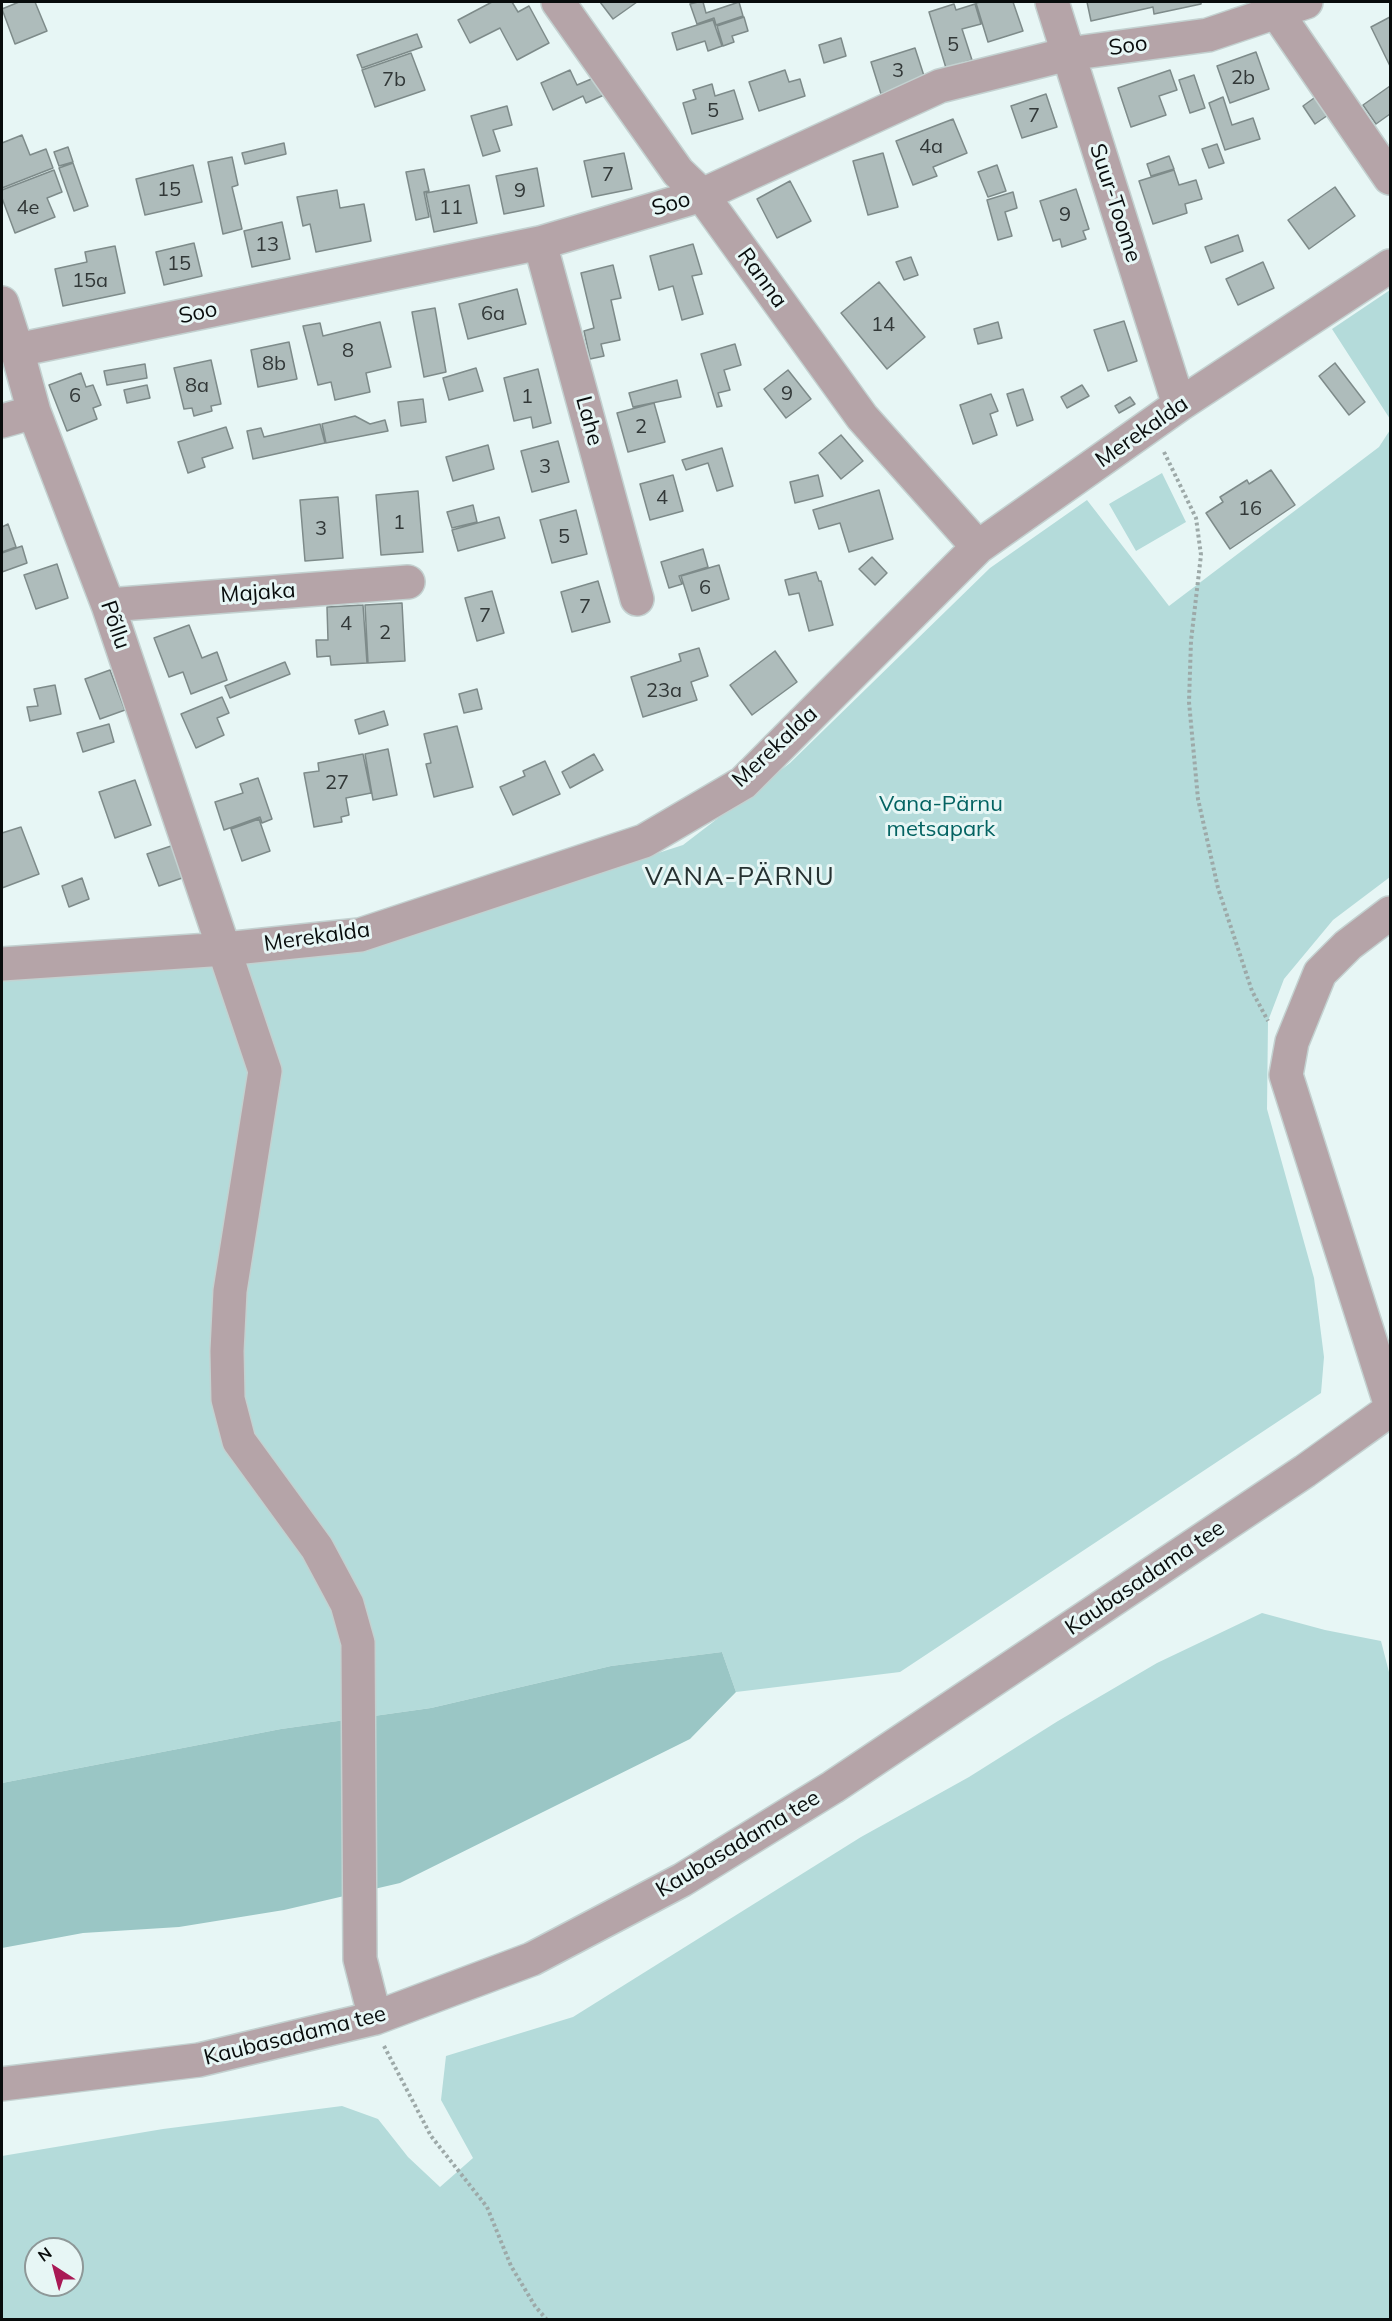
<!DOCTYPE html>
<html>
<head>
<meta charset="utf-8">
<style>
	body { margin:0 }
	#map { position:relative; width:1392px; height:2321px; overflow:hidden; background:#e7f6f5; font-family:Mulish,sans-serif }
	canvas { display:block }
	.frame { position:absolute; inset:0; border:3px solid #080c0c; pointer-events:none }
	.north { position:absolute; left:24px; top:2237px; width:60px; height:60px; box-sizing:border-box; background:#e7f6f5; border:2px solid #8e9898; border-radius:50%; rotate:324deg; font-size:16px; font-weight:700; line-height:24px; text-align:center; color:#080c0c }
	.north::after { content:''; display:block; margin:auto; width:21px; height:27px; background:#a91955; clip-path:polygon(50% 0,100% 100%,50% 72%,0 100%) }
</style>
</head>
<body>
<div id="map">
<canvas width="1392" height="2321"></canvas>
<div class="frame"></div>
<div class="north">N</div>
</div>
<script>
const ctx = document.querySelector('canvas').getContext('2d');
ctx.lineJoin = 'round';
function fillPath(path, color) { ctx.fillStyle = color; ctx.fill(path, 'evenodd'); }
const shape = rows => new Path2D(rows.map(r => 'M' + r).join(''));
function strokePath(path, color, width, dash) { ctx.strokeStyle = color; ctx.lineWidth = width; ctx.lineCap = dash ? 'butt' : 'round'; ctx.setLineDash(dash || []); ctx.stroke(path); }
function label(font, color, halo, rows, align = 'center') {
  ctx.font = font + ' Mulish,sans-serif'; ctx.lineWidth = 6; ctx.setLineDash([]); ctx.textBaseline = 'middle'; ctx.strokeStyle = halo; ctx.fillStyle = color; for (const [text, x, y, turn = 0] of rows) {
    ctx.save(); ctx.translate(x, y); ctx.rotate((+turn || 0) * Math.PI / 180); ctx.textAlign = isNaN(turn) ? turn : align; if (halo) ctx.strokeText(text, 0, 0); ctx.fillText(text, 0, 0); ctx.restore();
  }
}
fillPath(shape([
	[1390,290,1390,419,1332,329],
	[1390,430,1390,877,1333,920,1284,979,1268,1021,1267,1109,1314,1278,1324,1357,1321,1393,900,1672,736,1692,722,1652,611,1666,431,1708,281,1729,2,1783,2,973,383,942,683,845,790,763,990,568,1087,500,1169,606,1379,447],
	[1162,473,1186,522,1136,551,1109,504],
	[1262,1613,1325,1630,1381,1641,1390,1676,1390,2319,2,2319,2,2156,163,2129,342,2106,378,2119,408,2157,440,2187,473,2158,441,2100,446,2056,573,2017,861,1837,969,1777,1058,1721,1157,1663],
	[36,2249,72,2249,72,2285,36,2285]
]), '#b4dbda');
fillPath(shape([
	[722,1652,736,1692,690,1739,400,1883,284,1910,179,1927,83,1933,2,1948,2,1783,281,1729,431,1708,611,1666]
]), '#9ac6c5');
const building = shape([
	[19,2,35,2,47,31,15,44,2,9,19,2],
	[492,2,512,2,518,12,529,6,549,43,517,60,500,28,470,43,458,20,492,2],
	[600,2,637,2,613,19,600,2],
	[698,2,703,2,706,13,739,2,743,16,716,25,714,18,697,24,690,4,698,2],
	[980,2,1013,2,1023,31,988,42,976,3,980,2],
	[1087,2,1201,2,1201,4,1154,14,1153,7,1091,21,1087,2],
	[954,4,956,10,975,4,981,24,962,29,972,60,946,68,929,12,954,4],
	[744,17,748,31,732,36,734,42,723,46,717,26,744,17],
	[1390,17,1390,66,1371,27,1390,17],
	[713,20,722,46,708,51,705,41,677,50,672,33,713,20],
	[417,34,422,47,362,68,357,55,417,34],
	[841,38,846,56,824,63,819,45,841,38],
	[915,48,925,79,881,94,871,62,915,48],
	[1256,52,1269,89,1230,103,1217,66,1256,52],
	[411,53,425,90,375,107,362,70,411,53],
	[570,70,577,85,596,77,604,95,586,103,583,96,553,110,541,83,570,70],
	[785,70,789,82,800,79,805,96,759,111,749,82,785,70],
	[1170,70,1177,90,1159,96,1166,115,1131,127,1118,88,1170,70],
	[1194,75,1205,108,1190,113,1179,80,1194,75],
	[712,84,715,96,734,90,743,119,692,134,683,103,696,99,693,90,712,84],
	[1390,86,1390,114,1376,124,1363,105,1390,86],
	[1321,93,1334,111,1315,124,1303,106,1321,93],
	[1046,94,1057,127,1022,138,1011,106,1046,94],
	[1223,97,1232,125,1253,118,1260,139,1225,150,1209,103,1223,97],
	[507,106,512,125,493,130,500,151,483,156,471,116,507,106],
	[953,119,967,153,933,167,937,176,913,185,896,141,953,119],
	[22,135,30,155,46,149,53,168,2,188,2,143,22,135],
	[284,143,286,154,245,164,242,153,284,143],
	[1217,144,1224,163,1209,168,1202,149,1217,144],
	[68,147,73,162,59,166,54,152,68,147],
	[624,153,632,189,592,197,584,161,624,153],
	[883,153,898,207,868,215,853,161,883,153],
	[1169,156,1174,169,1151,176,1147,164,1169,156],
	[232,157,238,185,232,187,242,229,223,234,208,162,232,157],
	[73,163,88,206,74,211,59,168,73,163],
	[193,165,202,202,145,215,136,179,193,165],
	[997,165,1006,191,988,197,978,172,997,165],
	[537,168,544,206,504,214,496,176,537,168],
	[424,169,429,191,424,192,429,217,416,220,406,172,424,169],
	[54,170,62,192,47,198,55,217,15,233,2,198,2,190,54,170],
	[1174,170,1179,185,1196,180,1202,199,1185,204,1187,213,1153,224,1139,181,1174,170],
	[790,181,811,221,777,238,757,199,790,181],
	[469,185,477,223,434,232,426,193,469,185],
	[1335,187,1355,216,1309,249,1288,220,1335,187],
	[1076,189,1089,229,1083,231,1086,239,1062,247,1060,239,1053,241,1040,201,1076,189],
	[337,190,340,208,364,204,371,241,316,252,310,224,303,226,297,197,337,190],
	[1013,192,1017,208,1005,212,1012,236,998,240,987,200,1013,192],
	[282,222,290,259,252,267,244,231,282,222],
	[1238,235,1243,251,1211,263,1205,247,1238,235],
	[194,243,202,276,164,285,156,252,194,243],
	[693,244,702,274,692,276,703,314,682,320,673,286,659,290,650,256,693,244],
	[115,246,125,293,63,306,55,269,87,262,85,252,115,246],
	[911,257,918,275,904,280,896,262,911,257],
	[1263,262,1274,288,1238,305,1226,279,1263,262],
	[613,265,621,298,611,300,620,340,601,344,604,356,590,359,584,331,594,328,581,273,613,265],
	[879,282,925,337,887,369,841,313,879,282],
	[517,289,526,324,468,339,459,304,517,289],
	[435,308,446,372,424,377,412,312,435,308],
	[1124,321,1137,361,1108,371,1094,330,1124,321],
	[380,322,391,367,366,373,370,392,335,400,331,382,318,385,303,326,320,323,323,336,380,322],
	[998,322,1002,338,978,344,974,329,998,322],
	[289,342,297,379,258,387,251,350,289,342],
	[735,344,741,365,724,370,730,390,718,393,722,406,717,407,701,354,735,344],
	[211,360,221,404,211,406,212,411,194,416,192,408,184,409,174,368,211,360],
	[1335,363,1365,402,1349,415,1319,376,1335,363],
	[145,364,147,378,107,385,104,371,145,364],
	[476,368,483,391,449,400,443,378,476,368],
	[538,369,551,423,533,428,531,417,514,421,504,378,538,369],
	[788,370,811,399,786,418,764,389,788,370],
	[81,373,86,387,93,385,101,405,93,408,97,419,67,431,49,385,81,373],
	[677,380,681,397,633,407,629,393,677,380],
	[147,385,150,398,127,403,124,390,147,385],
	[1082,385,1089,396,1067,408,1061,397,1082,385],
	[1023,389,1033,420,1017,426,1007,394,1023,389],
	[991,394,998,411,990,414,997,435,973,444,960,405,991,394],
	[1130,397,1135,404,1119,413,1115,406,1130,397],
	[423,399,426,422,401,426,398,402,423,399],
	[654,403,665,442,628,452,617,413,654,403],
	[355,416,370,424,385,420,388,431,326,443,322,424,355,416],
	[320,424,325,443,253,459,247,431,261,428,264,437,320,424],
	[226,427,233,448,202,458,205,467,188,473,178,442,226,427],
	[841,435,863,461,841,479,819,453,841,435],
	[558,441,569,482,532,492,521,451,558,441],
	[488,445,494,469,453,481,446,457,488,445],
	[722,448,733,486,717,491,708,463,686,470,682,460,722,448],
	[1271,470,1295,505,1230,549,1206,513,1223,502,1220,497,1247,480,1249,484,1271,470],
	[673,475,683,511,650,520,640,484,673,475],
	[818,475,823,496,795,503,790,482,818,475],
	[879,490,893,539,849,552,840,523,819,529,813,510,879,490],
	[418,491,423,552,381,555,376,495,418,491],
	[338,497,343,558,305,561,300,500,338,497],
	[473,505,477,522,452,528,447,512,473,505],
	[576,510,587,554,552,563,540,520,576,510],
	[499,517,505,538,458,551,452,530,499,517],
	[8,524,16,547,2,552,2,527,8,524],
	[22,546,27,563,2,572,2,553,22,546],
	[703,549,708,567,679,576,682,584,669,588,661,562,703,549],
	[872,557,887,573,875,585,859,569,872,557],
	[57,564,68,598,36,609,24,575,57,564],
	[719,565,729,599,692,611,681,576,719,565],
	[816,572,819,581,821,581,833,625,809,631,799,593,789,595,785,580,816,572],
	[598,581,610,622,572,632,561,592,598,581],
	[492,591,504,633,477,641,465,598,492,591],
	[402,603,405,661,368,663,365,605,402,603],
	[363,605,367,663,331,665,330,656,317,657,316,640,328,640,327,607,363,605],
	[189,625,202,658,217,652,227,680,191,694,183,672,169,677,154,638,189,625],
	[699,648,708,676,691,682,697,700,643,717,631,677,681,661,679,654,699,648],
	[775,651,797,682,752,715,730,685,775,651],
	[285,662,290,674,230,698,225,686,285,662],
	[110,670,125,710,100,719,85,679,110,670],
	[55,685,61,714,30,721,27,707,38,706,34,689,55,685],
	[477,689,482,709,464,713,459,694,477,689],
	[222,697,229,713,217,718,224,735,196,748,181,714,222,697],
	[384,711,388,725,359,734,355,720,384,711],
	[109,724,114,742,83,752,77,733,109,724],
	[457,726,473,787,434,797,426,764,431,763,424,734,457,726],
	[388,749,397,795,373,800,365,754,388,749],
	[363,754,371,793,346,798,349,815,341,817,342,822,314,827,304,773,319,771,318,763,363,754],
	[594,754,603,770,570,788,562,772,594,754],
	[545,761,560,794,513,815,500,787,525,776,523,771,545,761],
	[258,778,272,819,262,823,260,817,224,830,215,802,243,793,240,784,258,778],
	[135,780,151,825,115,838,99,792,135,780],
	[259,819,270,851,242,861,231,829,259,819],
	[21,827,39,874,2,888,2,833,21,827],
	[174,845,185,877,159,886,147,854,174,845],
	[82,878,89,899,69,907,62,886,82,878]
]);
fillPath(building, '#aebcbb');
strokePath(building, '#7e8b8a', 1.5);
const minor = shape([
	[558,2,678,172,702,195,862,417,978,547],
	[1052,2,1179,405],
	[1277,13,1390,178],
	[540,243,637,599],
	[2,303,17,350,34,412,108,605,265,1071,230,1291,227,1351,228,1399,239,1441,317,1548,347,1604,358,1643,360,1959,375,2018],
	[17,350,540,243,702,195,940,86,1068,54,1208,35,1306,2],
	[2,421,34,412],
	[108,605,408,582],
	[1390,913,1348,945,1320,973,1292,1042,1286,1075,1390,1403],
	[2,964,225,949,360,935,644,841,743,783,978,547,1179,405,1390,266],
	[2,2084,199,2060,375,2018,532,1959,682,1880,833,1787,1305,1471,1390,1410]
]);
strokePath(minor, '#c3d1d0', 36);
strokePath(shape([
	[1164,452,1196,518,1201,555,1191,641,1189,702,1198,799,1218,888,1252,991,1268,1021],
	[384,2046,431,2136,487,2207,511,2266,535,2306,547,2320]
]), '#9da9a8', 4, [3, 3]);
strokePath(minor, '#b5a4a8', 33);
label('20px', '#323838', null, [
	["5",953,45],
	["3",898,71],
	["2b",1243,78],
	["7b",394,80],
	["5",713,111],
	["7",1034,116],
	["4a",931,147],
	["7",608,175],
	["15",169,190],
	["9",520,191],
	["4e",28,208],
	["11",451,208],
	["9",1065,215],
	["13",267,245],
	["15",179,264],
	["15a",90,281],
	["6a",493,314],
	["14",883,325],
	["8",348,351],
	["8b",274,364],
	["8a",197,386],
	["9",787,394],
	["6",75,396],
	["1",527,397],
	["2",641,427],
	["3",545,467],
	["4",662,498],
	["16",1250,509],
	["1",399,523],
	["3",321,529],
	["5",564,537],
	["6",705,588],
	["7",585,607],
	["7",485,616],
	["4",346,624],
	["2",385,633],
	["23a",664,691],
	["27",337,783]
]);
label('22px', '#080c0c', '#e7f6f5', [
	["Soo",1128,46,-8],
	["Suur-Toome",1115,203,72],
	["Soo",671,204,-16],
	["Ranna",762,278,54],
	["Soo",198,313,-12],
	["Lahe",589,421,75],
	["Merekalda",1142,432,-35],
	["Majaka",258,593,-4],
	["Põllu",115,625,71],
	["Merekalda",775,747,-43],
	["Merekalda",317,937,-8],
	["Kaubasadama tee",1145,1578,-34],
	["Kaubasadama tee",738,1844,-31],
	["Kaubasadama tee",295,2036,-14]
]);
label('22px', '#046362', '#e7f6f5', [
	["Vana-Pärnu",941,804],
	["metsapark",941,829]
]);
ctx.letterSpacing = '1.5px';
label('26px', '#263131', '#e7f6f5', [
	["VANA-PÄRNU",740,877]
]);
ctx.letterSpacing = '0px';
</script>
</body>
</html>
